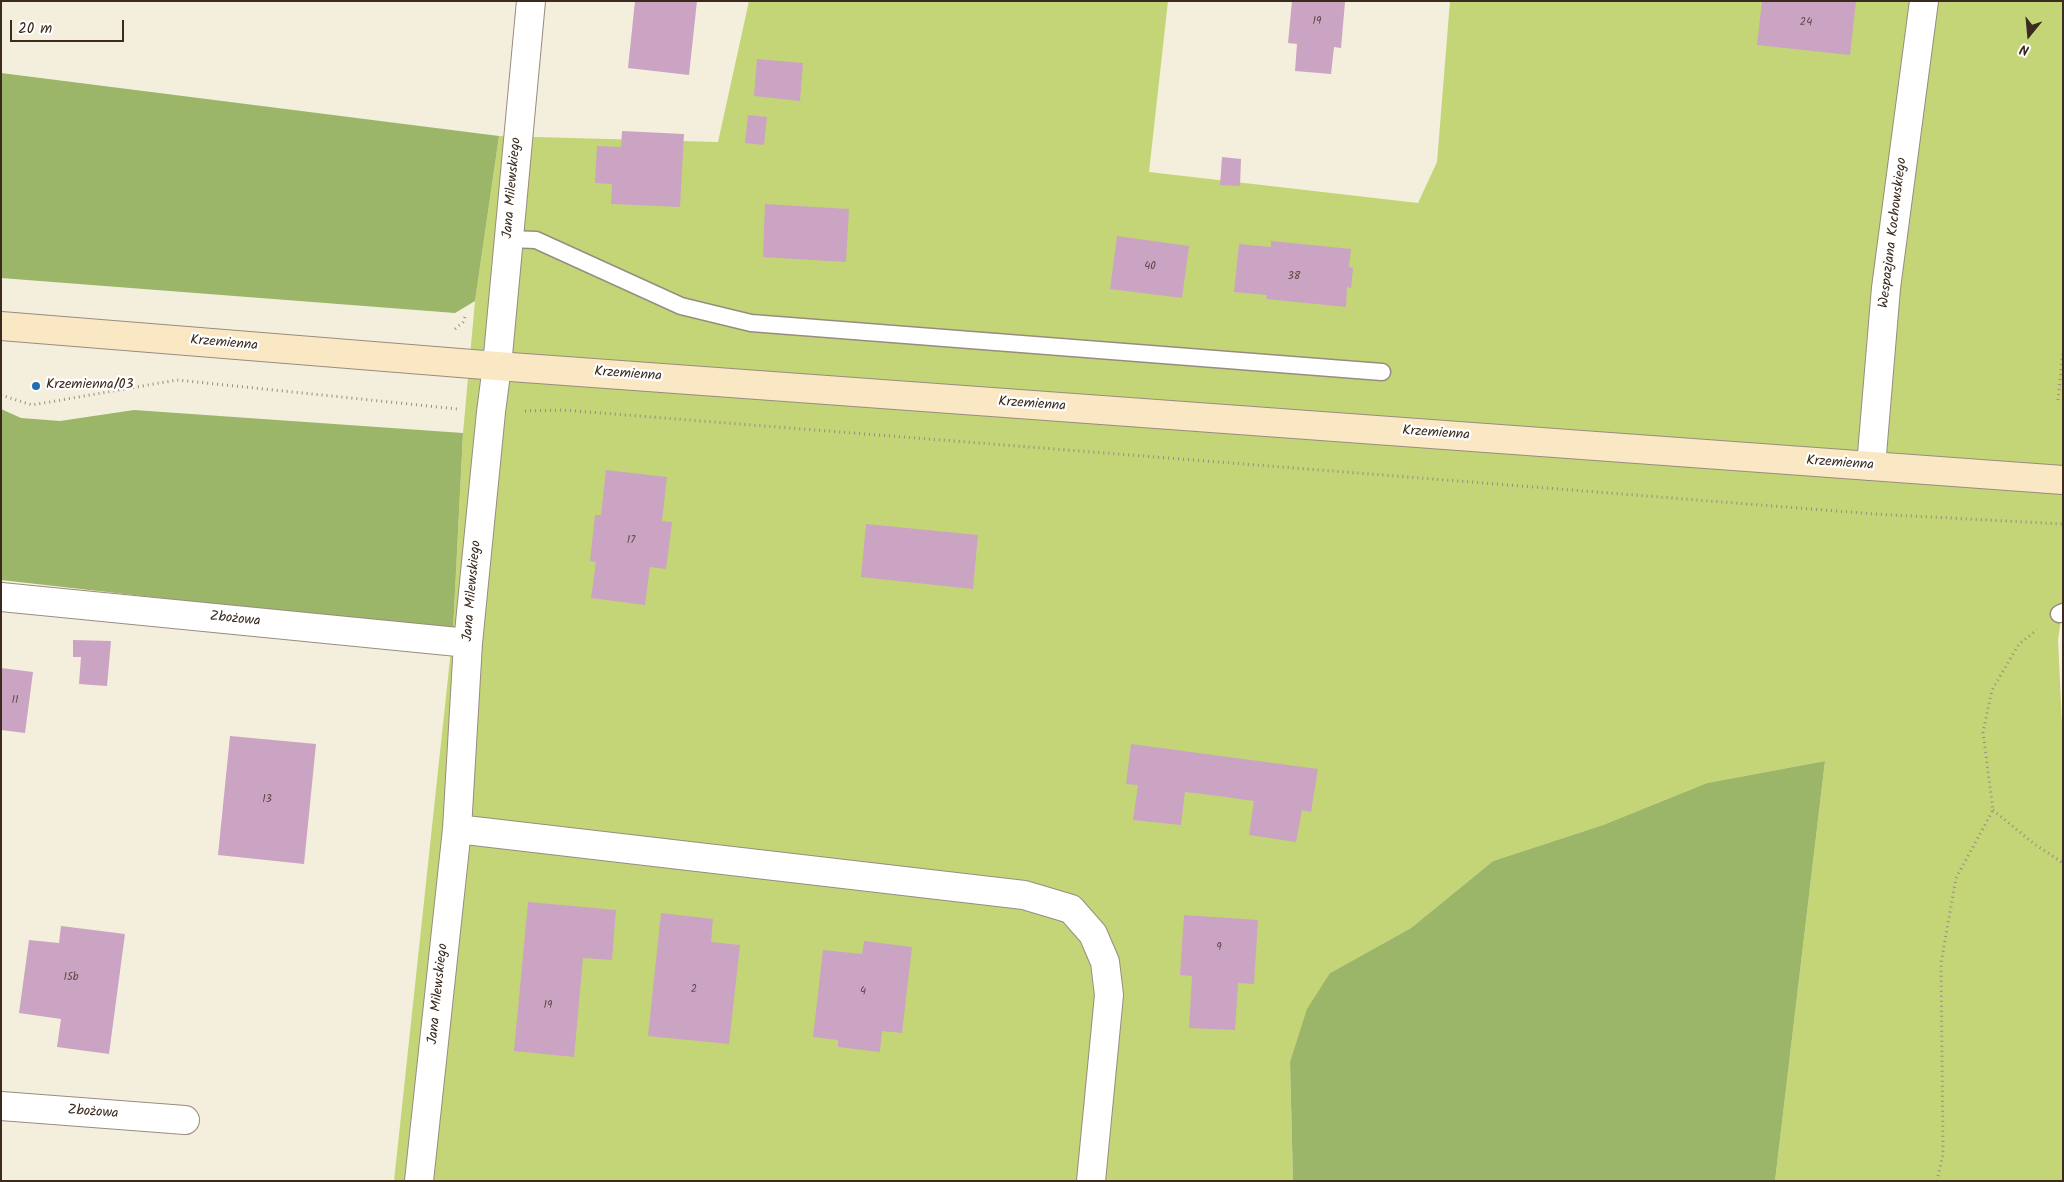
<!DOCTYPE html>
<html>
<head>
<meta charset="utf-8">
<style>
	body { margin:0 }
	#map { position:relative; width:2064px; height:1182px; overflow:hidden; background:#f4efdd; font-family:Kalam,sans-serif }
	canvas { display:block }
	.frame { position:absolute; inset:0; border:2px solid #3b2a1e; pointer-events:none }
	.north { position:absolute; left:2004px; top:10px; width:50px; height:50px; -webkit-text-stroke:4px #fff; paint-order:stroke; rotate:197deg; font-size:14px; font-weight:700; line-height:20px; text-align:center; color:#3b2a1e }
	.north::after { content:''; display:block; margin:auto; width:18px; height:22px; background:#3b2a1e; clip-path:polygon(50% 0,100% 100%,50% 72%,0 100%) }
	.scale { position:absolute; left:10px; top:20px; width:114px; height:22px; box-sizing:border-box; border:2px solid #3b2a1e; border-top:0; padding-left:6px; font-size:15px; line-height:18px; white-space:nowrap; color:#3b2a1e; -webkit-text-stroke:4px #fff; paint-order:stroke }
</style>
</head>
<body>
<div id="map">
<canvas width="2064" height="1182"></canvas>
<div class="frame"></div>
<div class="north">N</div>
<div class="scale">20 m</div>
</div>
<script>
const ctx = document.querySelector('canvas').getContext('2d');
ctx.lineJoin = 'round';
function fillPath(path, color) { ctx.fillStyle = color; ctx.fill(path, 'evenodd'); }
const shape = rows => new Path2D(rows.map(r => 'M' + r).join(''));
function strokePath(path, color, width, dash) { ctx.strokeStyle = color; ctx.lineWidth = width; ctx.lineCap = dash ? 'butt' : 'round'; ctx.setLineDash(dash || []); ctx.stroke(path); }
function label(font, color, halo, rows, align = 'center') {
  ctx.font = font + ' Kalam,sans-serif'; ctx.lineWidth = 4.5; ctx.setLineDash([]); ctx.textBaseline = 'middle'; ctx.strokeStyle = halo; ctx.fillStyle = color; for (const [text, x, y, turn = 0] of rows) {
    ctx.save(); ctx.translate(x, y); ctx.rotate((+turn || 0) * Math.PI / 180); ctx.textAlign = isNaN(turn) ? turn : align; if (halo) ctx.strokeText(text, 0, 0); ctx.fillText(text, 0, 0); ctx.restore();
  }
}
fillPath(shape([
	[749,1,1168,1,1149,172,1418,203,1437,162,1450,1,2063,1,2063,604,2058,640,2063,745,2063,1181,1775,1181,1825,761,1707,783,1603,825,1493,861,1411,928,1330,973,1290,1062,1293,1181,394,1181,453,631,463,433,475,301,499,136,718,142]
]), '#c4d578');
fillPath(shape([
	[1,73,499,136,475,301,455,313,1,278],
	[1,409,21,418,60,421,134,410,463,433,453,631,1,580],
	[1825,761,1775,1181,1293,1181,1290,1062,1307,1009,1330,973,1411,928,1493,861,1603,825,1707,783]
]), '#9bb668');
fillPath(shape([
	[635,1,697,1,689,75,628,68],
	[1292,1,1345,2,1341,48,1334,47,1331,74,1295,71,1297,44,1288,43],
	[1762,1,1856,1,1850,55,1757,45],
	[757,59,803,63,800,101,754,96],
	[748,115,767,117,764,145,745,143],
	[622,131,684,134,680,207,611,204,612,184,595,183,597,146,621,147],
	[1222,157,1241,159,1240,186,1220,185],
	[765,204,849,209,846,262,763,257],
	[1117,236,1189,246,1182,298,1110,289],
	[1271,241,1351,249,1349,267,1353,268,1351,288,1347,287,1346,307,1266,299,1267,295,1234,292,1239,244,1271,247],
	[606,470,667,477,662,521,672,522,666,569,650,567,645,605,591,598,596,562,590,561,595,515,601,515],
	[866,524,978,535,973,589,861,577],
	[73,640,111,641,107,686,79,684,81,657,73,657],
	[1,668,33,672,25,733,1,730],
	[230,736,316,744,304,864,218,855],
	[1131,744,1318,769,1311,812,1302,810,1296,842,1249,835,1254,801,1219,796,1185,792,1181,825,1133,820,1138,785,1126,784],
	[528,902,616,910,612,960,583,958,574,1057,514,1051],
	[661,913,713,919,711,942,740,945,729,1044,648,1036],
	[1184,915,1258,920,1254,984,1238,983,1235,1030,1189,1028,1192,976,1180,975],
	[61,926,125,934,109,1054,57,1047,61,1019,19,1013,29,940,59,943],
	[864,941,912,947,902,1033,882,1031,880,1052,838,1047,838,1040,813,1037,823,950,862,954]
]), '#cba3c3');
const service = shape([
	[509,239,536,240,681,306,751,323,1382,372],
	[2059,614,2063,612]
]);
const minor = shape([
	[1871,466,1886,288,1924,1],
	[1,597,468,643],
	[457,829,1024,895,1071,909,1093,934,1105,962,1109,995,1091,1181],
	[1,1106,185,1120],
	[419,1181,457,829,468,643,491,412,497,366,531,1]
]);
const secondary = shape([
	[1,326,497,366,2063,480]
]);
strokePath(service, '#988c7e', 19);
strokePath(minor, '#988c7e', 30);
strokePath(secondary, '#988c7e', 30);
strokePath(shape([
	[455,329,463,322,466,314],
	[1,395,32,405,177,380,457,409],
	[2058,400,2063,352],
	[525,411,563,410,1874,514,2063,524],
	[1993,810,2033,843,2063,863],
	[1937,1181,1943,1154,1941,963,1956,878,1993,810,1983,732,1992,690,2019,644,2037,630]
]), '#988c7e', 3, [1, 4]);
strokePath(service, '#fff', 16);
strokePath(minor, '#fff', 28);
strokePath(secondary, '#fae7c3', 28);
for (const [x, y, r, color] of [
	[36,386,5,"#1f6fb2"]
]) { const dot = new Path2D(); dot.arc(x, y, r, 0, 2 * Math.PI); ctx.fillStyle = color; ctx.fill(dot); strokePath(dot, '#fff', 2); }
label('11px', '#5f4847', null, [
	["19",1317,22],
	["24",1806,23],
	["40",1150,267],
	["38",1294,277],
	["17",631,541],
	["11",15,701],
	["13",267,800],
	["9",1219,948],
	["15b",71,978],
	["2",694,990],
	["4",863,992],
	["19",548,1006]
]);
label('14px', '#3b2a1e', '#fff', [
	["Jana Milewskiego",513,188,-85],
	["Wespazjana Kochowskiego",1894,233,-83],
	["Krzemienna",224,344,5],
	["Krzemienna",628,375,4],
	["Krzemienna",1032,405,4],
	["Krzemienna",1436,434,4],
	["Krzemienna",1840,464,4],
	["Jana Milewskiego",473,591,-85],
	["Zbożowa",235,620,6],
	["Jana Milewskiego",439,994,-84],
	["Zbożowa",93,1113,4]
]);
label('14px', '#3b2a1e', '#fff', [
	["Krzemienna/03",46,386]
], 'left');
</script>
</body>
</html>
